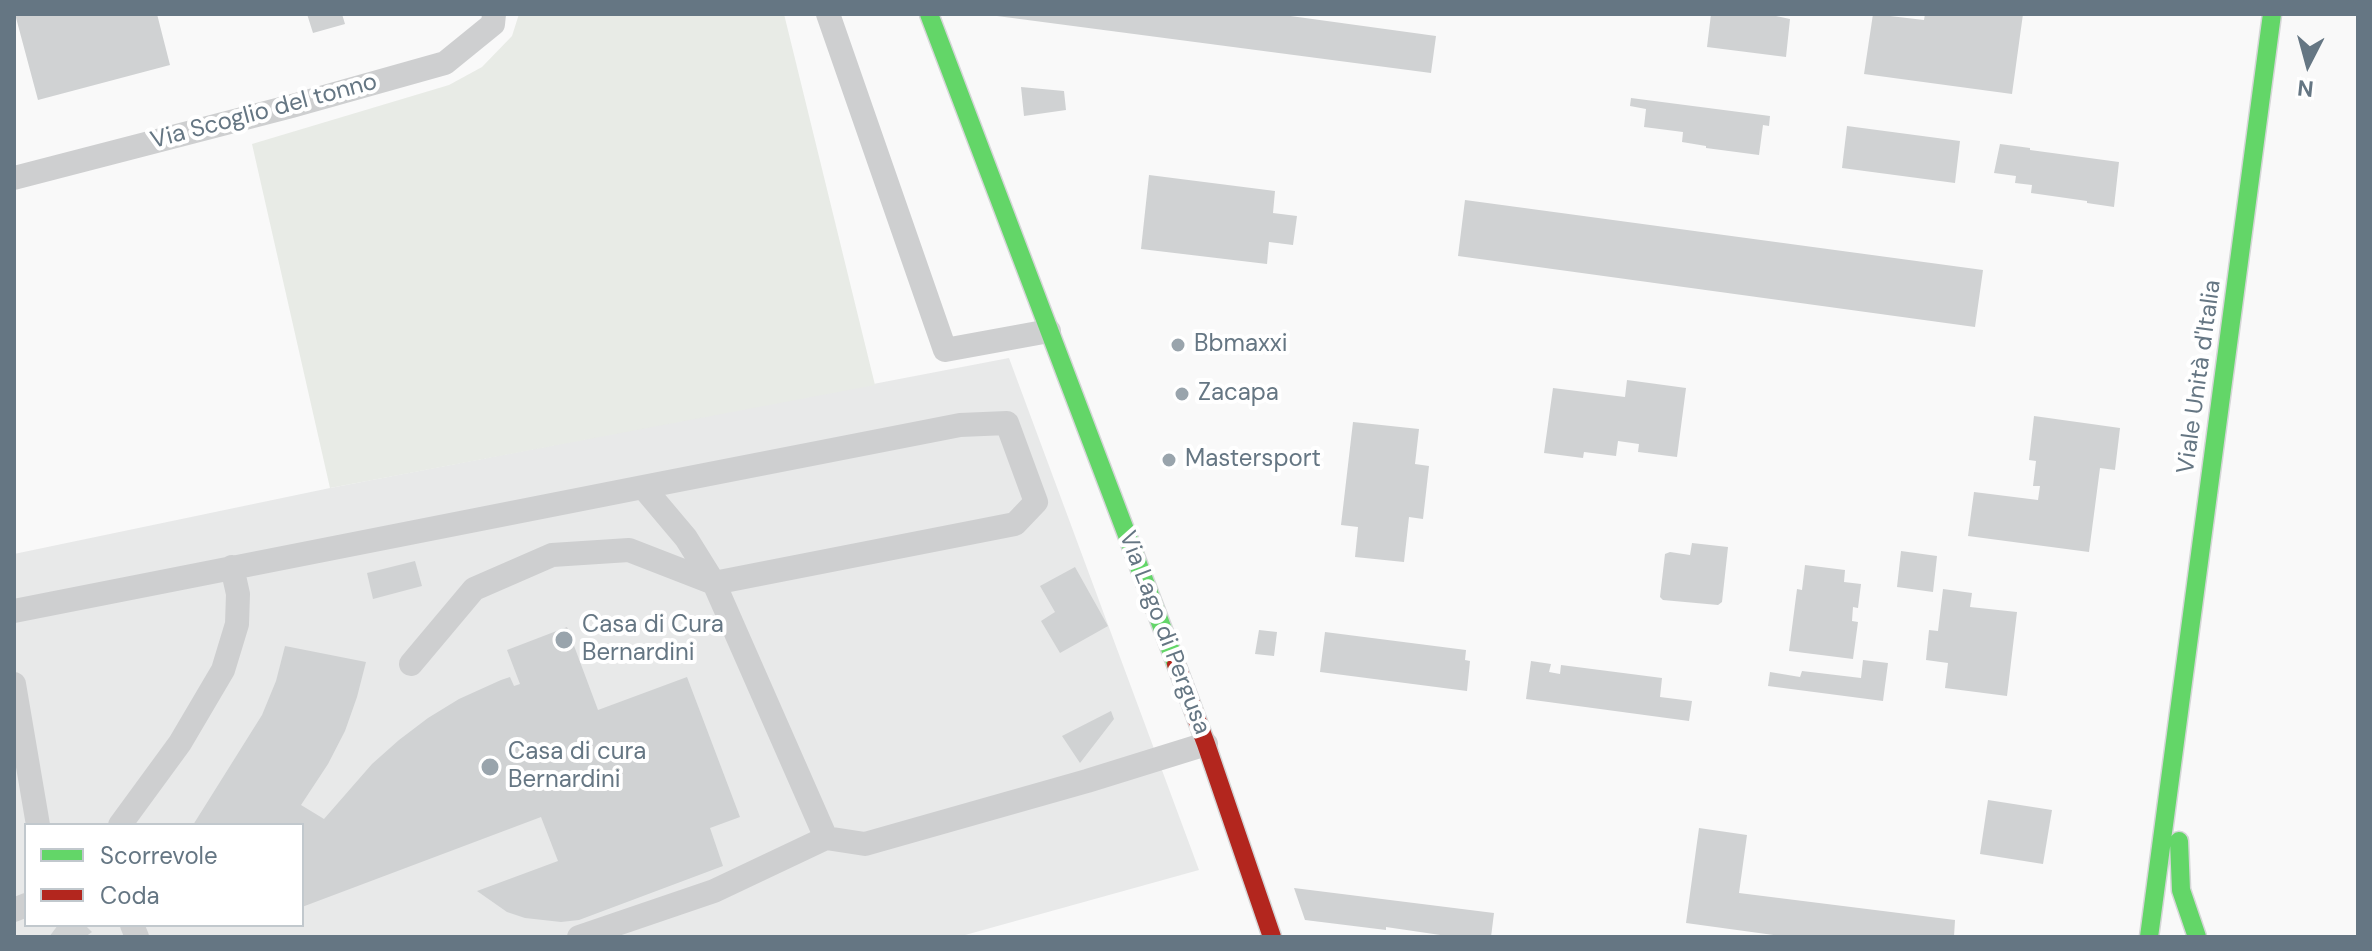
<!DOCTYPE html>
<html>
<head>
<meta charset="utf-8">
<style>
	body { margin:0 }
	#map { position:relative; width:2372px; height:951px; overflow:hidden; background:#f9f9f9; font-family:"DM Sans",sans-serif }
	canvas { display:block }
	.frame { position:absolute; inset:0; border:16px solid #657683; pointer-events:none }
	.legend { position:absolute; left:24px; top:823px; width:280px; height:104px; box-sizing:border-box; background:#fff; border:2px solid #c1c8cd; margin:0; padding:10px 14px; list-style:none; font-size:24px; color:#657683 }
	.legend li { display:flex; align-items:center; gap:16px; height:40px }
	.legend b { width:40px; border:2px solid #c1c8cd }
	.north { position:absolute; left:2268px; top:24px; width:80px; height:80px; -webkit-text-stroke:6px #fff; paint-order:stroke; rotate:186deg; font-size:22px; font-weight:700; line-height:32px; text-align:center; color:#657683 }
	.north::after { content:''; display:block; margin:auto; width:28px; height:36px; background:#657683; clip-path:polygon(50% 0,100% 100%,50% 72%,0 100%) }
</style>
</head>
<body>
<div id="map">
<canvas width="2372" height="951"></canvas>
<div class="frame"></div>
<ul class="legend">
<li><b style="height:10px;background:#63d668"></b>Scorrevole</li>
<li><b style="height:10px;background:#b3261e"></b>Coda</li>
</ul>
<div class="north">N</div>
</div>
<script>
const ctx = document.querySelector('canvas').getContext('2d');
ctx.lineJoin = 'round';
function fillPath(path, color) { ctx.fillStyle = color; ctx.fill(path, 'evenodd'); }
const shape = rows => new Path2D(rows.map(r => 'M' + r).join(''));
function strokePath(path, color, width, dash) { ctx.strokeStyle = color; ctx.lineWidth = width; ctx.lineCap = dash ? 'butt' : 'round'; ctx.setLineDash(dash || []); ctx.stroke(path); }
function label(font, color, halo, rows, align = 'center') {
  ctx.font = font + ' "DM Sans",sans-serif'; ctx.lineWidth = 8; ctx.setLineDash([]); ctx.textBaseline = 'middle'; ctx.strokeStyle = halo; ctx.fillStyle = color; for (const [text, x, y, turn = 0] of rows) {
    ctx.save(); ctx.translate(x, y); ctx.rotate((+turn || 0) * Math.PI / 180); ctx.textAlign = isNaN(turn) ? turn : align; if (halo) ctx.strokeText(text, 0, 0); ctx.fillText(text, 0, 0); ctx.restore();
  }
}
fillPath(shape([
	[1009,358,1199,870,958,937,14,937,14,554,330,488],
	[26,825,302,825,302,925,26,925]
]), '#e8e9e9');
fillPath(shape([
	[519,14,784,14,875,385,330,488,252,144,449,85,482,67,512,36]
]), '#e8ebe6');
fillPath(shape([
	[15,14,157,14,170,65,38,100],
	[307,14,342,14,345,24,313,33],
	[998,14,1276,14,1436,36,1431,73,997,16],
	[1711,14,1776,14,1776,16,1790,19,1786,57,1707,47],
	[1873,14,1924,20,1925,14,2023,14,2012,94,1864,74],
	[1021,87,1064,91,1066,110,1024,116],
	[1631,98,1770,116,1769,126,1763,125,1759,155,1706,148,1706,146,1682,142,1683,132,1644,127,1646,109,1630,106],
	[1847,126,1960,141,1955,183,1842,168],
	[2000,144,2030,148,2030,150,2119,162,2114,207,2087,203,2087,201,2031,193,2032,185,2015,183,2016,176,1994,173],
	[1149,175,1275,191,1273,213,1297,216,1293,245,1269,242,1267,264,1141,249],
	[1465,200,1983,270,1975,327,1458,256],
	[1627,380,1686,388,1677,457,1638,452,1639,444,1618,441,1616,456,1584,452,1583,458,1544,453,1553,388,1625,397],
	[2034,416,2120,428,2115,470,2100,468,2089,552,1968,536,1974,492,2038,500,2040,486,2033,486,2036,461,2029,460],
	[1353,422,1419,429,1415,464,1429,466,1423,519,1409,517,1404,562,1355,557,1358,527,1341,525],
	[1692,543,1728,547,1722,602,1718,605,1663,600,1660,597,1665,554,1670,552,1690,555],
	[1901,551,1937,556,1933,592,1897,587],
	[415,561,422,586,373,599,367,573],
	[1805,565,1845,570,1844,582,1861,584,1858,608,1853,607,1852,621,1858,622,1853,659,1789,651,1797,589,1802,590],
	[1075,567,1108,626,1060,653,1041,621,1055,612,1040,586],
	[1943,589,1972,593,1970,607,2017,612,2007,696,1945,688,1948,663,1926,660,1929,630,1938,631],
	[567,627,598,710,687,677,740,817,710,828,723,866,579,920,561,922,525,918,507,912,477,891,558,861,541,817,302,907,302,825,193,825,262,715,276,681,285,646,366,662,357,697,345,731,328,764,301,805,324,819,372,764,399,740,428,718,459,699,501,680,510,677,514,686,520,684,507,650],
	[1259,630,1277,632,1274,656,1255,654],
	[1325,632,1466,650,1465,660,1470,661,1467,691,1320,672],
	[1863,660,1888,663,1883,701,1768,686,1770,672,1800,677,1802,671,1861,678],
	[1531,661,1551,664,1549,672,1560,674,1561,665,1662,678,1660,697,1692,701,1689,721,1526,699],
	[1111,711,1114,719,1080,763,1062,736],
	[1988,800,2052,810,2043,864,1980,854],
	[1699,828,1747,835,1739,893,1955,920,1954,937,1788,937,1686,923],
	[1294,888,1494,913,1491,937,1454,937,1386,927,1386,930,1305,920],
	[58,925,85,925,92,932,85,937,49,937]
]), '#d0d2d3');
const fast = shape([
	[929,14,1176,664],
	[2179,841,2181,890,2197,937],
	[2149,937,2272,14]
]);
const jam = shape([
	[1176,664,1206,744,1272,937]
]);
strokePath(fast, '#d5d6d7', 21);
strokePath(jam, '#d5d6d7', 21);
strokePath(shape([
	[828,14,945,350,1049,331],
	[14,178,292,106,445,63,493,24,494,14],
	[14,611,643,487,686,538,714,583,826,838],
	[411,664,474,589,552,555,629,550,714,583,1015,524,1036,502,1007,423,960,425,643,487],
	[14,684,38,825],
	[120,825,180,743,223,670,237,624,238,594,232,567],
	[14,910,26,905],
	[132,925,137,937],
	[579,937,714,891,826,838,865,844,1087,781,1206,744]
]), '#cecfd0', 24);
strokePath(fast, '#63d668', 18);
strokePath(jam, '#b3261e', 18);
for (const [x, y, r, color] of [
	[1178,345,8,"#99a4ac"],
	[1182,394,8,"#99a4ac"],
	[1169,460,8,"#99a4ac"],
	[564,640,10,"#99a4ac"],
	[490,767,10,"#99a4ac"]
]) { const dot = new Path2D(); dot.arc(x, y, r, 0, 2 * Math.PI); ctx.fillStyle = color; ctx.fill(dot); strokePath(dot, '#fff', 3); }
label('24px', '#657683', '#fff', [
	["Via Scoglio del tonno",264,112,-15],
	["Viale Unità d'Italia",2200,377,-82],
	["Via Lago di Pergusa",1164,633,69]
]);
label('24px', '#657683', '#fff', [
	["Bbmaxxi",1194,345],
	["Zacapa",1198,394],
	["Mastersport",1185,460],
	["Casa di Cura",582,626],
	["Bernardini",582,654],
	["Casa di cura",508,753],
	["Bernardini",508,781]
], 'left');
</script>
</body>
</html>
